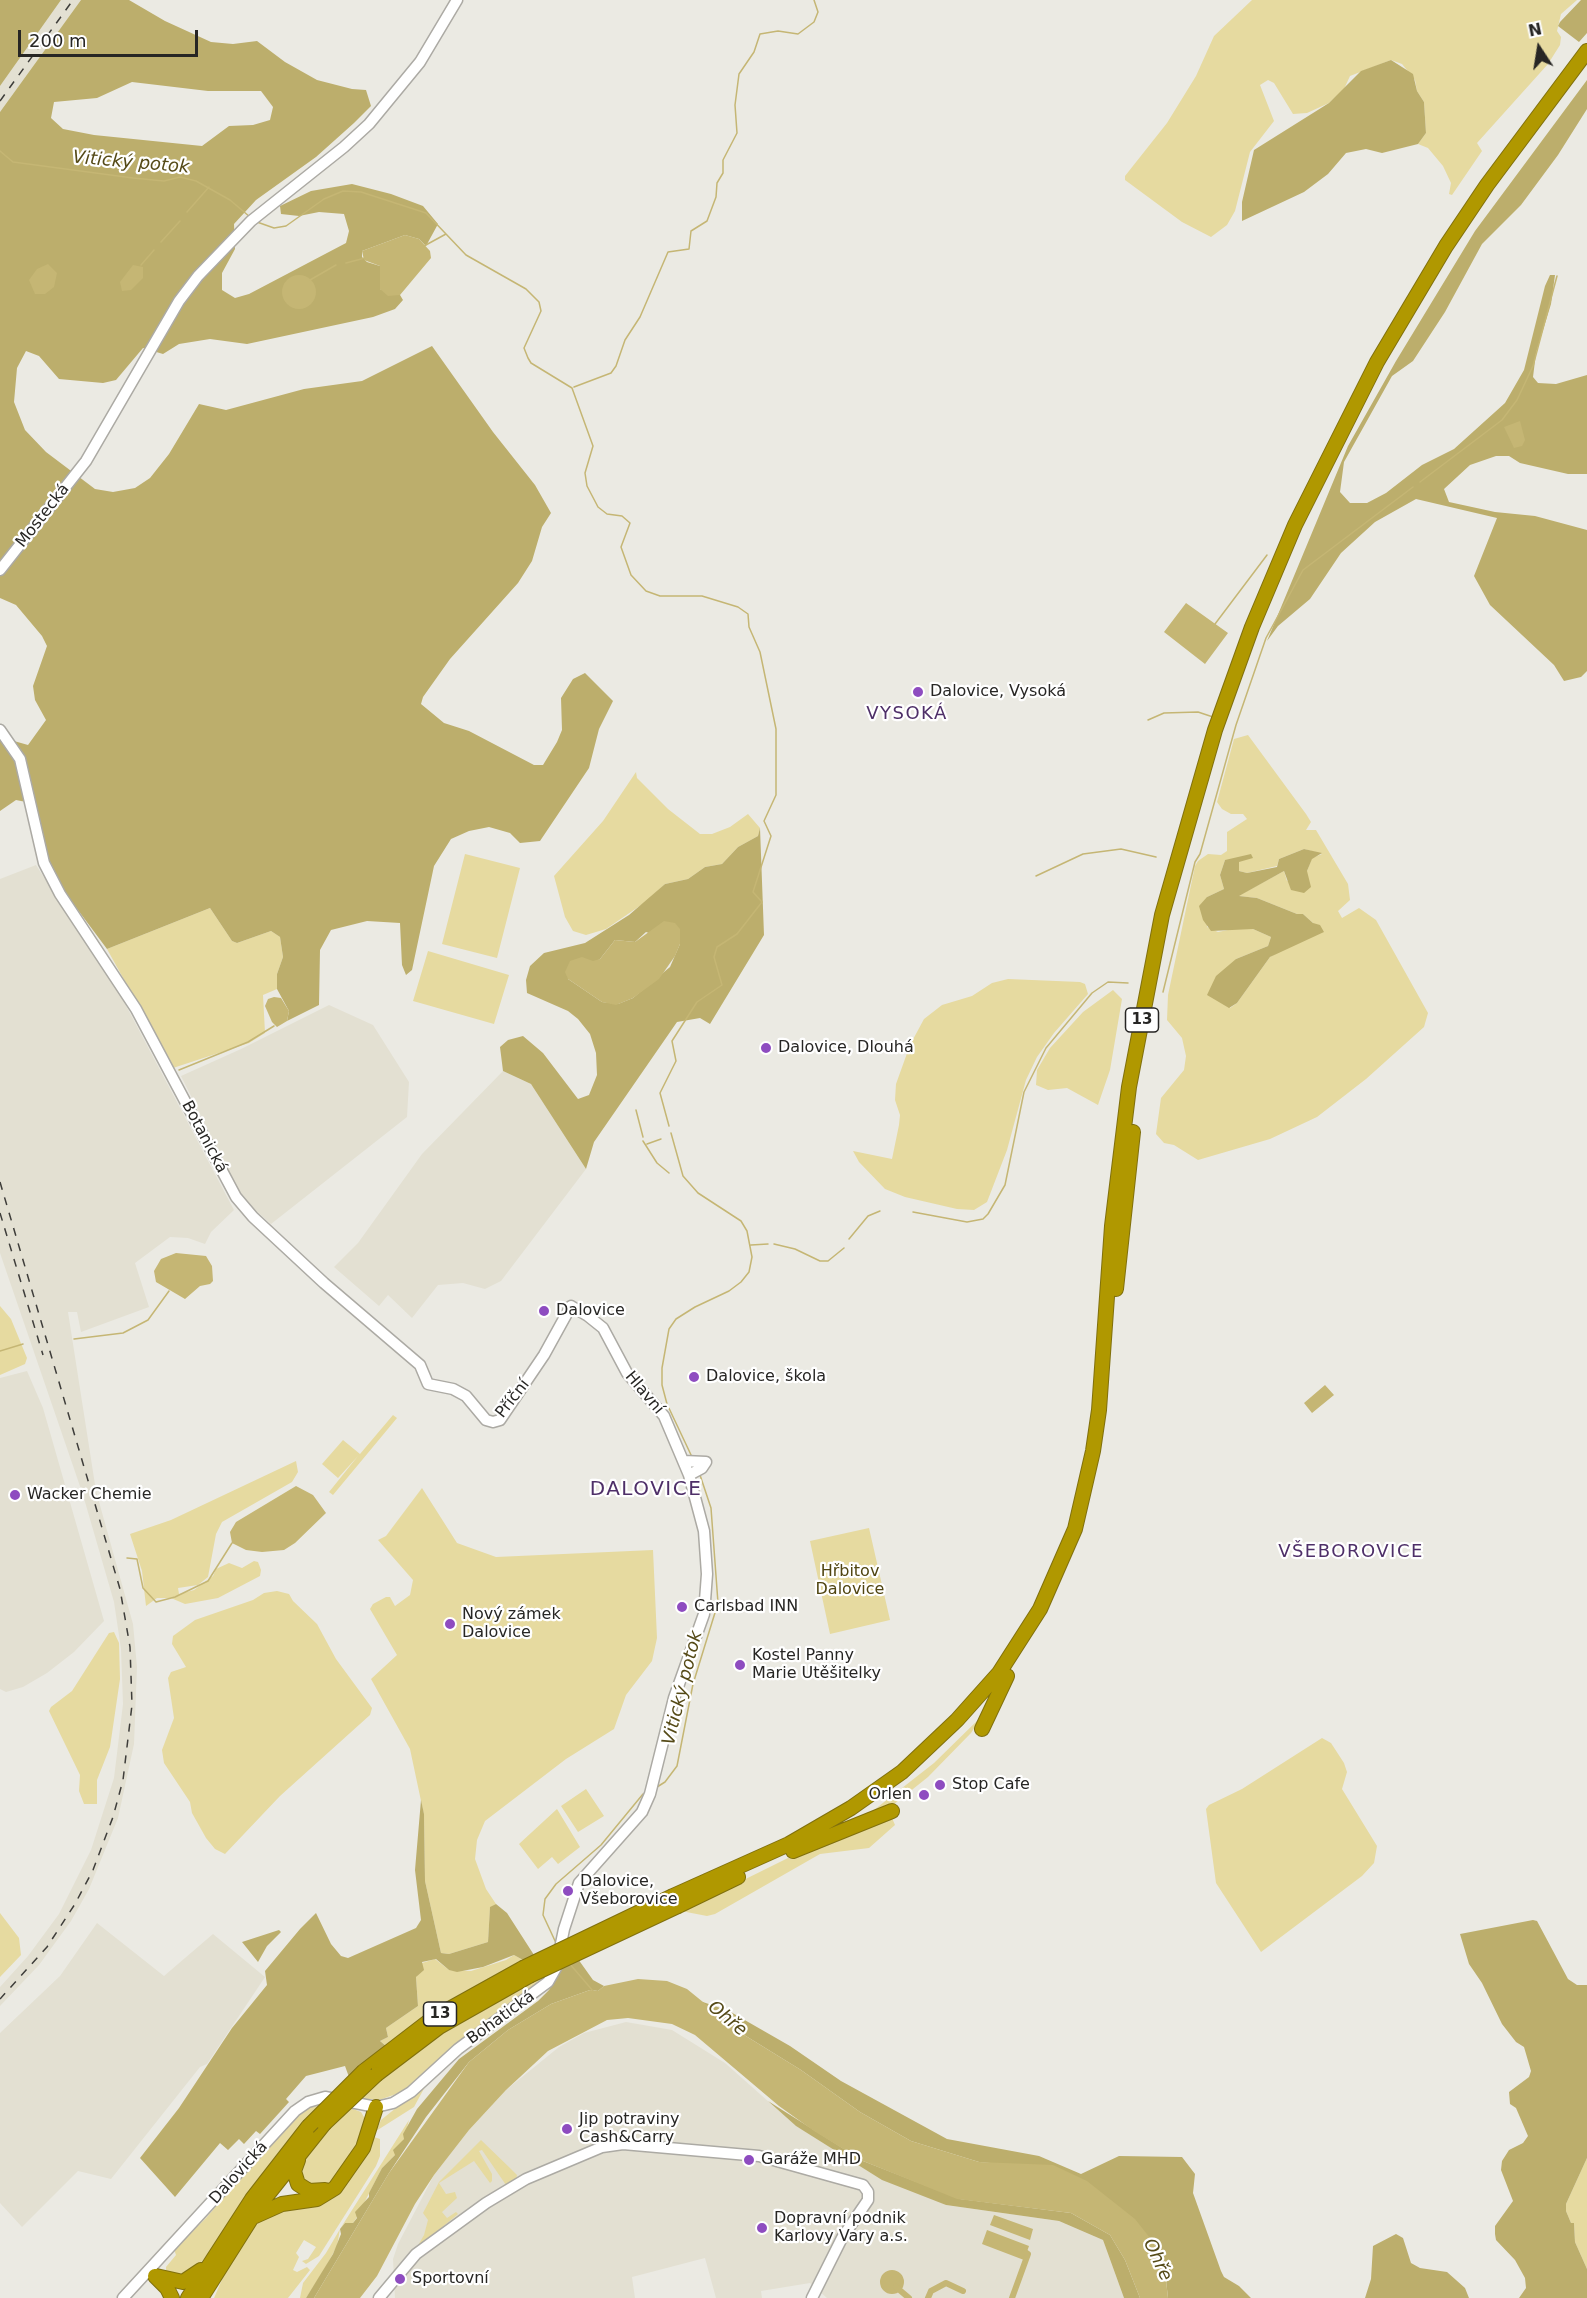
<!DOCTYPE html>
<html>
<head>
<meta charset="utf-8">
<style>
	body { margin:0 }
	#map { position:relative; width:1587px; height:2298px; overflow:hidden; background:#ebeae3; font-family:"DejaVu Sans",sans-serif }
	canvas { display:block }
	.north { position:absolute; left:1509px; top:18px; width:60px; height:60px; -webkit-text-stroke:4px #fff; paint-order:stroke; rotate:348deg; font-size:16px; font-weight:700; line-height:24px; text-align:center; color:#272624 }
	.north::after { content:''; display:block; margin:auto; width:21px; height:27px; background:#272624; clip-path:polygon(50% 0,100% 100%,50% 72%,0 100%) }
	.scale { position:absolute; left:18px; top:30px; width:180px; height:27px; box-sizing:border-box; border:3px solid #272624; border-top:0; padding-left:8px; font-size:18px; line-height:21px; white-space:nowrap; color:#272624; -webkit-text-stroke:4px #fff; paint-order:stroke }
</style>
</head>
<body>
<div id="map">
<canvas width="1587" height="2298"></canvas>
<div class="north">N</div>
<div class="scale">200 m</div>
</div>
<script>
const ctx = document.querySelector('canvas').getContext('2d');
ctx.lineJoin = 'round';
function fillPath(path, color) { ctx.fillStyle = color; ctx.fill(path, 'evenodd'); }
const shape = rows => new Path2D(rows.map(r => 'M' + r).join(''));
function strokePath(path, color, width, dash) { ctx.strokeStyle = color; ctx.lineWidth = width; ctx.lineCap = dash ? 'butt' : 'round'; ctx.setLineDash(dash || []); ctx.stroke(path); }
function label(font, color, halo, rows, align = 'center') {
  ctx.font = font + ' "DejaVu Sans",sans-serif'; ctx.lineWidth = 4.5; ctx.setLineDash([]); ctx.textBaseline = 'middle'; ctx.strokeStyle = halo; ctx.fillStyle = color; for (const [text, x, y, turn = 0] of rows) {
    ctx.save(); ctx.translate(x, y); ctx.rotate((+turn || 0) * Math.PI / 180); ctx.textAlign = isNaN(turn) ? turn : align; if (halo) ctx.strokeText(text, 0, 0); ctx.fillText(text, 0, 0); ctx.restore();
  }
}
fillPath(shape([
	[61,0,81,0,0,112,0,86],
	[36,865,122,998,234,1210,211,1232,205,1244,188,1238,170,1237,135,1263,149,1307,81,1332,77,1312,68,1312,96,1491,133,1624,137,1667,134,1744,118,1818,89,1889,71,1921,39,1965,0,2006,0,1987,28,1956,59,1914,91,1850,114,1778,123,1704,121,1649,114,1602,83,1495,0,1253,0,879],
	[329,1005,373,1025,409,1082,407,1117,271,1224,245,1201,238,1190,181,1076,241,1049],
	[503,1071,531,1084,586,1169,501,1281,485,1289,463,1283,438,1285,412,1318,388,1295,379,1306,334,1267,358,1243,422,1154],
	[27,1371,43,1408,104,1621,74,1652,47,1673,23,1687,6,1692,0,1689,0,1378],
	[97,1923,164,1976,213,1934,265,1977,207,2064,200,2067,111,2179,78,2171,22,2227,0,2203,0,2033,60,1976],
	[626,2022,672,2030,725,2063,796,2126,946,2205,1059,2221,1103,2240,1124,2298,827,2298,810,2283,761,2291,762,2298,716,2298,705,2258,632,2277,635,2298,395,2298,393,2259,398,2244,434,2175,469,2130,506,2090,559,2047,584,2033]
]), '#e3e0d2');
fillPath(shape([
	[1252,0,1577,0,1561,14,1557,31,1561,37,1560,45,1548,64,1477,143,1482,151,1452,195,1449,194,1451,183,1443,166,1428,148,1418,144,1426,133,1424,102,1417,91,1415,80,1402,64,1391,60,1350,76,1344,89,1329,103,1307,113,1293,114,1274,83,1268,80,1260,85,1274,121,1250,152,1235,211,1227,225,1211,237,1182,222,1125,180,1125,176,1167,123,1196,76,1214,36],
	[1248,735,1306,814,1311,822,1306,830,1316,830,1348,884,1350,900,1338,911,1342,918,1359,908,1376,920,1428,1013,1424,1027,1366,1079,1317,1117,1270,1139,1198,1160,1174,1145,1164,1143,1156,1134,1161,1098,1184,1070,1186,1056,1182,1038,1167,1020,1168,995,1195,866,1198,861,1208,854,1221,855,1227,851,1227,832,1247,819,1243,814,1231,814,1222,809,1217,802,1234,739],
	[1304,849,1322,854,1312,858,1307,871,1287,881,1284,871,1238,896,1257,898,1297,914,1303,914,1313,923,1289,946,1270,957,1237,1003,1230,1008,1236,959,1268,946,1271,937,1253,929,1238,928,1218,932,1207,927,1207,897,1224,889,1220,875,1225,860,1239,862,1239,871,1247,873,1277,866,1279,859],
	[636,772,637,778,668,809,700,834,712,834,730,827,748,814,760,828,758,836,738,847,722,864,705,867,688,879,665,884,647,901,606,929,586,935,573,931,565,917,554,876,603,821],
	[465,854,520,868,497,958,442,944],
	[210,908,232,941,237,943,271,931,280,937,283,957,277,974,277,989,263,995,265,1033,249,1043,173,1068,107,949],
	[428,951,509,975,494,1024,413,1001],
	[1008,979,1080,982,1085,984,1088,994,1054,1033,1037,1057,1026,1080,1007,1150,987,1202,974,1210,957,1209,905,1197,885,1189,859,1162,853,1151,892,1159,899,1125,900,1115,895,1100,896,1084,910,1045,924,1019,942,1005,972,996,992,983],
	[1113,990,1122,999,1110,1070,1098,1105,1067,1088,1048,1090,1036,1085,1037,1070,1050,1048,1083,1012],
	[0,1306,11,1319,27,1358,25,1364,0,1375],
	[393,1415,397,1418,333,1495,329,1492,358,1456,338,1478,322,1464,343,1440,360,1454],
	[296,1461,298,1472,292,1482,222,1522,216,1534,208,1577,198,1585,178,1588,179,1594,194,1590,213,1576,216,1569,229,1563,242,1568,254,1561,258,1562,261,1570,260,1576,218,1598,185,1604,171,1598,157,1598,146,1606,142,1571,130,1534,171,1520],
	[422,1488,457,1543,496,1557,653,1550,657,1638,652,1661,626,1695,614,1729,566,1759,485,1821,477,1840,475,1859,486,1889,496,1904,490,1908,488,1942,449,1954,441,1953,425,1881,424,1815,410,1749,371,1679,397,1655,370,1609,373,1604,386,1597,390,1597,395,1606,410,1595,413,1580,378,1540,386,1536],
	[869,1528,890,1620,830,1634,810,1541],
	[277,1591,289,1594,293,1601,317,1624,336,1659,372,1708,370,1715,280,1796,225,1854,215,1849,206,1838,192,1813,190,1802,164,1763,162,1750,174,1718,168,1678,171,1672,186,1667,172,1644,173,1636,195,1620,253,1600,264,1593],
	[114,1632,119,1643,120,1679,110,1747,97,1780,97,1804,84,1804,79,1791,80,1775,49,1711,51,1707,72,1691,109,1633],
	[982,1716,971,1733,928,1777,893,1805,865,1817,934,1763],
	[1322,1738,1331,1743,1344,1763,1347,1772,1342,1789,1377,1846,1374,1863,1362,1876,1261,1952,1216,1883,1206,1809,1209,1805,1242,1789],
	[586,1789,604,1816,578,1832,561,1806],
	[557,1809,580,1847,558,1864,552,1857,538,1869,519,1844],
	[892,1818,895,1825,869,1848,820,1854,715,1914,707,1916,681,1911,790,1857],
	[0,1913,19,1938,21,1955,0,1977],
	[514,1955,523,1960,440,2005,385,2045,380,2041,388,2037,386,2028,418,2006,416,1977,422,1963,435,1959,449,1970,471,1971,506,1960],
	[550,1972,547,1978,402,2092,379,2100,358,2098,423,2043],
	[427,2083,414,2107,376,2131,381,2120],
	[315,2103,324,2104,196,2269,186,2277,166,2272,166,2267,176,2255,174,2249,206,2218,292,2118],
	[348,2107,361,2112,367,2122,349,2163,329,2184,307,2187,297,2168,301,2161],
	[409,2120,404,2139,395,2155,382,2168,357,2217,353,2223,345,2223,340,2229,337,2246,323,2272,306,2298,300,2298,303,2283,326,2253,340,2229],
	[374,2137,380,2139,380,2156,376,2166,319,2256,306,2264,302,2261,308,2259,316,2247,304,2240,296,2253,299,2257,293,2270,297,2272,307,2267,310,2270,288,2298,214,2298,227,2268,258,2220,267,2212,308,2208],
	[481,2140,511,2169,517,2175,516,2180,506,2185,482,2150,479,2151,492,2174,492,2181,490,2183,474,2161,439,2183,446,2194,455,2192,457,2198,442,2212,447,2218,456,2212,458,2214,416,2249,424,2235,428,2220,423,2213,439,2182],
	[1587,2158,1587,2269,1575,2242,1574,2223,1571,2223,1566,2211,1566,2204]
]), '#e6daa0');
fillPath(shape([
	[0,0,61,0,0,86],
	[81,0,129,0,165,21,211,42,233,44,257,41,285,62,317,80,352,89,366,90,371,106,354,123,316,157,256,200,234,224,235,249,222,273,222,290,235,298,249,294,346,243,349,231,344,214,319,212,299,216,281,214,280,206,311,191,352,184,391,194,423,206,438,224,426,246,419,239,405,235,362,251,362,257,367,262,380,266,380,289,400,295,403,300,395,309,373,317,247,344,210,339,179,344,163,354,143,348,116,380,103,383,59,379,39,356,26,351,17,368,14,402,25,430,46,452,95,489,113,492,135,488,150,478,169,454,199,404,226,410,304,389,362,381,432,346,493,432,535,485,551,513,542,527,532,561,518,583,450,659,423,697,421,704,444,723,469,731,534,765,543,765,557,742,562,730,561,698,573,679,585,673,613,701,599,729,589,768,540,841,520,843,510,833,489,827,469,831,451,839,434,866,412,970,406,975,402,965,400,923,367,921,331,930,320,950,319,1005,287,1021,289,1011,277,989,277,974,283,957,280,937,271,931,237,943,232,941,210,908,107,949,66,894,48,862,36,804,16,800,0,811,0,737,28,745,46,720,35,700,33,686,47,646,42,636,16,605,0,598,0,112],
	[132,82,208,91,261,91,273,107,270,120,253,125,229,126,202,146,94,135,63,129,51,118,54,102,97,98],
	[1581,0,1587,0,1587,33,1579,42,1558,26,1560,22],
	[1391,60,1413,74,1417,91,1424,102,1426,133,1418,144,1382,153,1366,149,1346,153,1328,174,1304,192,1242,221,1242,202,1254,150,1329,103,1361,71],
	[1587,80,1587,109,1558,155,1521,205,1482,244,1445,312,1413,361,1392,376,1344,462,1340,492,1350,503,1367,503,1386,493,1422,465,1454,449,1505,403,1524,370,1545,286,1550,275,1555,275,1551,304,1536,353,1533,377,1538,383,1556,384,1587,375,1587,474,1568,474,1520,463,1509,456,1496,456,1470,465,1444,489,1449,502,1495,512,1535,516,1587,530,1587,671,1581,677,1564,681,1554,665,1490,605,1474,576,1497,518,1416,499,1375,522,1341,553,1310,599,1278,626,1267,641,1348,446,1396,361,1475,231],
	[760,828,764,935,710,1024,700,1018,677,1022,594,1142,586,1169,531,1084,503,1071,500,1047,508,1040,523,1036,543,1053,578,1099,589,1095,597,1075,596,1053,590,1034,578,1019,568,1011,527,993,526,980,530,966,544,953,585,943,629,915,665,884,688,879,705,867,722,864,738,847,758,836],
	[646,932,680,944,670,967,633,998,618,1004,602,1002,568,979,600,959,615,940,635,942],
	[1304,849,1322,853,1312,859,1307,871,1311,887,1304,893,1291,890,1284,871,1239,896,1257,898,1297,914,1303,914,1313,923,1320,925,1324,932,1270,957,1237,1003,1229,1008,1207,995,1216,976,1236,959,1268,946,1271,937,1253,929,1211,931,1203,920,1199,906,1207,897,1224,889,1220,875,1225,860,1251,854,1253,858,1239,862,1239,871,1247,873,1277,867,1279,859],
	[421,1800,424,1814,425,1881,441,1953,449,1954,488,1942,490,1907,496,1904,507,1913,534,1955,523,1960,514,1955,483,1967,457,1972,449,1970,436,1959,422,1962,424,1970,416,1977,418,2006,386,2028,388,2037,380,2041,386,2046,349,2077,345,2066,306,2076,286,2099,289,2102,260,2134,256,2131,244,2144,239,2139,228,2150,220,2143,175,2197,140,2158,179,2108,232,2028,267,1985,265,1971,300,1929,316,1913,331,1944,341,1956,348,1958,416,1928,421,1920,415,1870],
	[1533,1920,1537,1921,1568,1979,1577,1985,1587,1985,1587,2158,1566,2204,1566,2211,1571,2223,1574,2223,1575,2242,1587,2269,1587,2298,1519,2298,1526,2288,1525,2278,1515,2260,1496,2240,1495,2234,1495,2226,1513,2201,1501,2170,1502,2161,1509,2150,1523,2143,1528,2136,1516,2108,1510,2104,1509,2092,1529,2077,1531,2071,1524,2047,1516,2042,1502,2024,1482,1983,1469,1964,1460,1934],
	[279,1930,281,1932,267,1946,258,1962,242,1942],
	[578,1959,593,1980,604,1986,598,1991,590,1990,551,2004,508,2030,469,2062,426,2117,389,2173,314,2298,306,2298,333,2254,341,2234,340,2229,345,2223,353,2223,357,2218,355,2212,369,2197,369,2193,382,2168,395,2155,393,2150,404,2139,403,2134,417,2109,459,2059,538,2001,549,1990,564,1966],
	[700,2001,729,2011,790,2046,841,2081,947,2139,1039,2156,1081,2174,1119,2156,1182,2157,1195,2174,1193,2193,1221,2271,1224,2277,1239,2286,1251,2298,1168,2298,1166,2280,1154,2243,1012,2165,979,2162,911,2141,860,2112,801,2070,741,2033],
	[768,2101,863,2161,960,2199,1071,2213,1110,2235,1125,2260,1140,2298,1124,2298,1103,2240,1059,2221,946,2205,882,2180,796,2126],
	[1396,2234,1403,2238,1411,2263,1420,2268,1447,2272,1465,2288,1469,2298,1365,2298,1371,2279,1373,2246]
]), '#bcae6c');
fillPath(shape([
	[405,235,419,239,430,251,431,258,400,295,388,296,380,289,380,266,364,260,362,251],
	[48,264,57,273,54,287,45,294,35,294,29,280,37,269],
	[133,265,143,267,143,278,131,290,122,291,120,282],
	'282 292a17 17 0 1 1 34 0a17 17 0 1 1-34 0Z',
	[1520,421,1525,440,1522,446,1514,448,1504,427],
	[1186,603,1228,633,1205,664,1164,632],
	[664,921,675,923,680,929,680,944,675,956,659,979,633,998,616,1005,602,1002,568,979,565,972,570,961,582,957,593,961,600,959,615,940,635,942],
	[274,997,281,998,289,1011,287,1021,277,1027,272,1022,265,1006,268,999],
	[176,1253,206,1256,212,1266,213,1281,210,1284,200,1286,185,1299,156,1282,154,1271,161,1259],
	[1325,1385,1334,1395,1312,1413,1304,1403],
	[296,1486,313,1495,326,1513,295,1543,284,1550,262,1552,246,1550,232,1543,230,1532,236,1522],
	[638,1979,667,1981,687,1989,741,2033,801,2070,860,2112,911,2141,979,2162,1053,2165,1087,2181,1135,2219,1154,2243,1166,2280,1168,2298,1140,2298,1125,2260,1110,2235,1071,2213,957,2199,863,2161,814,2131,779,2106,695,2035,672,2024,628,2018,607,2020,548,2051,506,2090,469,2130,434,2175,415,2204,377,2276,360,2298,314,2298,389,2173,469,2062,508,2030,551,2004,590,1990,598,1991,604,1986],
	[994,2215,1033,2229,1030,2240,990,2225],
	[987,2230,1029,2246,1024,2260,982,2244],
	'880 2282a12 12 0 1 1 24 0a12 12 0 1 1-24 0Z'
]), '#c5b674');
strokePath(shape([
	[0,151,13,162,133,178,164,181,180,177,196,181,230,200,250,217],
	[187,212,209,187],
	[257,222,274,228,286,226,324,199,343,191,361,192,426,213,466,255,526,289,539,302,541,311,524,348,528,358,531,363,572,388,593,446,585,473,587,486,598,507,607,514,622,516,630,523,621,547,631,575,646,591,660,596,702,596,738,607,748,614,749,627,760,652,776,729,776,795,764,821,771,836,753,892,762,902,737,934,717,947,714,957,722,985,697,1002,672,1041,676,1061,660,1093,669,1126],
	[161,242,180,221],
	[424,246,446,234],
	[346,263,365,258],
	[141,265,154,250],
	[310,280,336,265],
	[574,387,611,373,616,366,625,340,640,317,668,252,689,249,691,231,707,221,716,197,717,183,723,173,723,160,737,133,735,105,739,74,754,52,760,34,778,31,798,34,814,22,818,12,814,0],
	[1420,482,1502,420,1517,400,1533,366,1557,276],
	[1215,624,1267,555],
	[1148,720,1164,713,1198,712,1213,717],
	[1036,876,1083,854,1121,849,1156,857],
	[1163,992,1195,862,1200,854,1236,725,1266,638,1303,570,1413,487],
	[179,1070,248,1042,274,1026],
	[636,1110,643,1137],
	[671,1133,683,1176,698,1193,741,1221,747,1231,752,1257,749,1272,741,1282,729,1291,695,1307,676,1319,669,1329,662,1368,662,1385,667,1404,692,1457],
	[643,1141,657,1163,669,1173],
	[647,1144,661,1139],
	[913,1212,967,1222,983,1219,988,1214,1005,1185,1024,1092,1046,1048,1092,993,1108,982,1128,983],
	[849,1239,868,1216,880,1211],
	[774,1244,795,1249,820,1261,828,1261,844,1248],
	[751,1245,768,1244],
	[74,1339,123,1333,148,1320,169,1291],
	[0,1351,23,1344],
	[127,1558,137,1559,143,1588,156,1602,175,1597,208,1581,232,1543],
	[657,1787,665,1782,677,1766,693,1684,718,1603,711,1508,700,1475],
	[556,1943,543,1915,545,1899,556,1884,601,1845,643,1794],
	[569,1963,593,1991]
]), '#c5b674', 1.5);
strokePath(shape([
	[896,2287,909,2298],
	[928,2298,931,2291,946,2283,963,2291],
	[1012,2298,1028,2254,1025,2252]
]), '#c5b674', 6);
const secondary = shape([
	[0,570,86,461,179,301,198,276,251,221,344,147,369,124,420,62,457,0],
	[0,730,20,759,44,863,60,894,136,1009,236,1197,253,1217,324,1283,420,1365,428,1384,453,1389,466,1396,486,1420,493,1422,500,1420,544,1355,571,1306,588,1316,603,1328,627,1373,664,1416,689,1475,704,1531,707,1574,704,1614,674,1698,650,1794,642,1812,579,1883,564,1929,556,1968,548,1982,458,2049,411,2092,393,2103,376,2107,325,2097,308,2102,295,2111,123,2298],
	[684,1461,706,1462,702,1468,689,1475],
	[379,2298,416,2254,486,2203,526,2179,602,2147,623,2144,759,2156,863,2185,868,2192,868,2200,842,2238,812,2298]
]);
const highway = shape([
	[1116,1289,1133,1132],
	[982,1729,1007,1676],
	[793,1851,892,1811],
	[673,1896,789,1844,851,1808,902,1772,957,1720,999,1673,1040,1609,1075,1529,1093,1451,1099,1410,1112,1226,1129,1087,1162,915,1215,730,1252,627,1295,525,1377,362,1446,246,1487,185,1587,51],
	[678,1906,738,1877],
	[364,2071,433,2018,523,1968],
	[377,2074,439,2027,529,1976],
	[298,2160,294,2171,298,2184,309,2191,325,2190],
	[253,2217,282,2204,317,2199,335,2188,363,2148,376,2107],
	[155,2276,167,2288,172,2298],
	[156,2276,183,2282,201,2270],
	[188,2298,252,2199,308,2127],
	[201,2298,261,2203,324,2124]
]);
strokePath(secondary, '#acaaa4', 13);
strokePath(highway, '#80700d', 16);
strokePath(secondary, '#fff', 10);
strokePath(highway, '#b09800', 14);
strokePath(shape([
	[0,101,73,0],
	[0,1182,120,1589,130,1647,132,1705,123,1780,113,1817,93,1870,75,1904,47,1947,0,1999],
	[0,1213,43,1355]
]), '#3e3d3a', 1.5, [8, 8]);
const highwayBridge = shape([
	[523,1968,673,1896],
	[529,1976,678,1906],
	[324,2124,377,2074],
	[308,2127,364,2071]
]);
strokePath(highwayBridge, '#80700d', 16, []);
strokePath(highwayBridge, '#b09800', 14);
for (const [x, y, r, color] of [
	[918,692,6,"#8e4cc0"],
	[766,1048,6,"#8e4cc0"],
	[544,1311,6,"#8e4cc0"],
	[694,1377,6,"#8e4cc0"],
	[15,1495,6,"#8e4cc0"],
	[682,1607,6,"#8e4cc0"],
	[450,1624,6,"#8e4cc0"],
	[740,1665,6,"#8e4cc0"],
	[940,1785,6,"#8e4cc0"],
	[924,1795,6,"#8e4cc0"],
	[568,1891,6,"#8e4cc0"],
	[567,2129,6,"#8e4cc0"],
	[749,2160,6,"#8e4cc0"],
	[762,2228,6,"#8e4cc0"],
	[400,2279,6,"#8e4cc0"]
]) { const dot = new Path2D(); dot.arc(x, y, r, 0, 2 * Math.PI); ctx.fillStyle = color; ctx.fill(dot); strokePath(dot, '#fff', 2); }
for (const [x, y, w] of [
	[1142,1020,33],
	[440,2014,33]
]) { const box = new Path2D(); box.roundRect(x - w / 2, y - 12, w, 24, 4.5); ctx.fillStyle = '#fff'; ctx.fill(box); strokePath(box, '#272624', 1.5); }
label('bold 15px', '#272624', null, [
	["13",1142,1020],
	["13",440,2014]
]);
label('16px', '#272624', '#fff', [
	["Mostecká",43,516,-52],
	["Botanická",204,1137,62],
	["Hlavní",644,1393,50],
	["Příční",513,1399,-52],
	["Bohatická",501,2018,-36],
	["Dalovická",239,2173,-48]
]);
label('16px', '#272624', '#fff', [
	["Dalovice, Vysoká",930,692],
	["Dalovice, Dlouhá",778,1048],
	["Dalovice",556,1311],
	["Dalovice, škola",706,1377],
	["Wacker Chemie",27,1495],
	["Carlsbad INN",694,1607],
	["Nový zámek",462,1615],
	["Dalovice",462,1633],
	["Kostel Panny",752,1656],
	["Marie Utěšitelky",752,1674],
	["Stop Cafe",952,1785],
	["Orlen",912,1795,"right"],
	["Dalovice,",580,1882],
	["Všeborovice",580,1900],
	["Jip potraviny",579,2120],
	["Cash&Carry",579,2138],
	["Garáže MHD",761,2160],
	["Dopravní podnik",774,2219],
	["Karlovy Vary a.s.",774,2237],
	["Sportovní",412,2279]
], 'left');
label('16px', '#504511', '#fff', [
	["Hřbitov",850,1572],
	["Dalovice",850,1590]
]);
label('italic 18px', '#554a17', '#fff', [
	["Vitický potok",131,163,5],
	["Vitický potok",683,1688,-76],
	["Ohře",727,2019,40],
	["Ohře",1157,2260,65]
]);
ctx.letterSpacing = '1.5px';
label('18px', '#4e2f68', '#fff', [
	["VYSOKÁ",907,714],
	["VŠEBOROVICE",1351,1552]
]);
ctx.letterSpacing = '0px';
ctx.letterSpacing = '1.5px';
label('20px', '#4e2f68', '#fff', [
	["DALOVICE",646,1490]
]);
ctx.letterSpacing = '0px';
</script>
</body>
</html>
